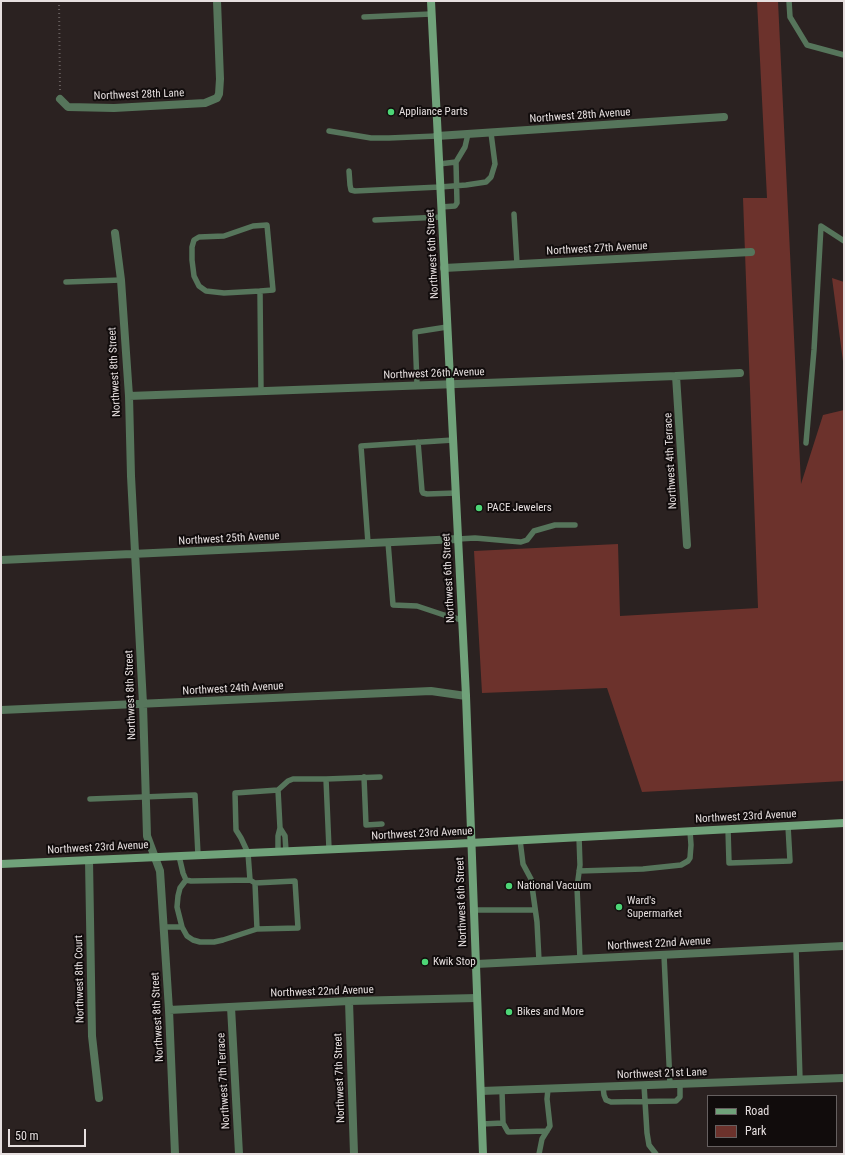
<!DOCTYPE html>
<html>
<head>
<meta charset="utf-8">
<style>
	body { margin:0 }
	#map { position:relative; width:845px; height:1155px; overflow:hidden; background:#2b2221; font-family:"Roboto Condensed",sans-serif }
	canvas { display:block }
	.frame { position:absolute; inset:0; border:2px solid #e6dfdf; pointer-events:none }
	.legend { position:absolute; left:707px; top:1095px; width:130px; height:52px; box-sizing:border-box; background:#110c0c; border:1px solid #666060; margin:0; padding:5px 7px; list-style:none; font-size:12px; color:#e6dfdf }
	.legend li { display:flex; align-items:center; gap:8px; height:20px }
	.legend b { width:20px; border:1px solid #666060 }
	.scale { position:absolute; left:8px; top:1129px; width:78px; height:18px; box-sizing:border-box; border:2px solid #e6dfdf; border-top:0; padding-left:5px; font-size:12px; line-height:14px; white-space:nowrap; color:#e6dfdf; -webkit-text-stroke:3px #110c0c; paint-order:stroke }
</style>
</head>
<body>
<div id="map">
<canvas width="845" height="1155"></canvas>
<div class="frame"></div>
<ul class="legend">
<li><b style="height:5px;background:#70a27a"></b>Road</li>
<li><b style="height:11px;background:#6c322c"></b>Park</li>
</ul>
<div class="scale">50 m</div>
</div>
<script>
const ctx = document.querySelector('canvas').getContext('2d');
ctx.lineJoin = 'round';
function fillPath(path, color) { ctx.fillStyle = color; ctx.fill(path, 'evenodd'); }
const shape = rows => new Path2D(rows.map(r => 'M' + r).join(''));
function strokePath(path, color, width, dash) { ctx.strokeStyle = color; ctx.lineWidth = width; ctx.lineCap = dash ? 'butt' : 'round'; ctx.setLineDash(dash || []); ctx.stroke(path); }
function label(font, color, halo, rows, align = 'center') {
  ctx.font = font + ' "Roboto Condensed",sans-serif'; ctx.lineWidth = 4; ctx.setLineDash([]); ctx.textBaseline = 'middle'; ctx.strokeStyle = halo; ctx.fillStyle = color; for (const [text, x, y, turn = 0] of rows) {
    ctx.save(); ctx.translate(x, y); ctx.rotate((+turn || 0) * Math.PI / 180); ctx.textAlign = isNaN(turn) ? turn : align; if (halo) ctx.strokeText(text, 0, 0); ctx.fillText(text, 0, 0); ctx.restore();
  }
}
fillPath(shape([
	[757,1,778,1,801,484,823,415,844,410,844,781,642,792,607,688,482,693,474,551,618,544,620,616,758,608,743,198,767,198],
	[832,278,844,282,844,369]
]), '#6c322c');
strokePath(shape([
	[59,1,60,90]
]), '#665e5d', 2, [1, 3]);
strokePath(shape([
	[789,1,790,17,807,45,844,55],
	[364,17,431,14],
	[329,131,371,138,389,138,437,136],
	[439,164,456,162,465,147,468,134],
	[349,171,350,185,351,190,355,191,440,187,466,185,486,182,491,177,495,164,491,133],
	[441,207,455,206,457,203,456,162],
	[514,214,517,264],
	[375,220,442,217],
	[66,282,121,280],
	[260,291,273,290,267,225,253,226,224,236,199,237,194,240,192,247,192,260,194,276,199,286,206,291,224,293,260,291,261,391],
	[417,385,415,332,447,327],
	[418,442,422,491,423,493,427,494,456,493],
	[806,443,814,350,821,226,844,241],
	[458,539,475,538,521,542,527,540,534,531,555,525,575,525],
	[388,542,393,605,417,606,444,615,462,620],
	[368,543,361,446,453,440],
	[364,777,366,825,382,824],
	[278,790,280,828,278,836,278,851],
	[90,799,195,795,198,855],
	[280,828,285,836,286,851],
	[728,829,729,863,790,861,788,826],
	[579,837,580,865,577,887,580,959],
	[520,840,523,864,531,879,537,922,539,961],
	[329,849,326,779,380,777],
	[179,856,183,873,186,880,191,881,250,880,248,853,241,838,236,830,235,793,278,790,288,781,293,779,326,779],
	[579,871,643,869,681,865,688,861,690,858,691,845,690,831],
	[186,880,180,888,178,896,177,907,182,927,187,936,193,940,200,942,214,942,223,940,257,929],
	[250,880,255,883,295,881,298,928,257,929,255,883],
	[474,910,535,910],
	[164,927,182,927],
	[796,948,800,1080],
	[664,955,670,1084],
	[644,1085,647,1133,649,1145,656,1154],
	[603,1087,604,1095,606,1100,611,1102,676,1101,680,1097,680,1084],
	[502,1091,503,1123,508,1132,547,1131],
	[482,1124,503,1123],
	[539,1154,542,1139,550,1126,547,1099,548,1089]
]), '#56755b', 5.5);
strokePath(shape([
	[60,99,68,107,114,108,205,103,217,98,219,94,220,79,217,1],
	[437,136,724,117],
	[115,233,121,280,129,396,131,476,143,704,147,836,160,871,169,1010,175,1154],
	[444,268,751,252],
	[676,376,687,545],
	[129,396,676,376,740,373],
	[1,560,458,539],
	[1,710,431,691,466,696],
	[89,860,92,1036,99,1098],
	[476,964,844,946],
	[349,1001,354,1154],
	[231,1007,239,1154],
	[169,1010,349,1001,477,998],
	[481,1091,844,1078]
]), '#56755b', 8);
strokePath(shape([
	[431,1,466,696,483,1154],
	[1,864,451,844,844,823]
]), '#70a27a', 8);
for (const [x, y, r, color] of [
	[391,112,4,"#4dd676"],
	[479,508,4,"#4dd676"],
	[509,886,4,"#4dd676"],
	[619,907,4,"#4dd676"],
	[425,962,4,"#4dd676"],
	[509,1012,4,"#4dd676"]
]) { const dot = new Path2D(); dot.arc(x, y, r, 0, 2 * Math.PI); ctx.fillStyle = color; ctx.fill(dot); strokePath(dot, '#110c0c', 1.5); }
label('11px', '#e6dfdf', '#110c0c', [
	["Northwest 28th Lane",139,95,-2],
	["Northwest 28th Avenue",580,116,-4],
	["Northwest 27th Avenue",597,249,-3],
	["Northwest 6th Street",433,254,-93],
	["Northwest 8th Street",115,372,-93],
	["Northwest 26th Avenue",434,374,-2],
	["Northwest 4th Terrace",671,461,-93],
	["Northwest 25th Avenue",229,539,-3],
	["Northwest 6th Street",449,578,-93],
	["Northwest 24th Avenue",233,689,-3],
	["Northwest 8th Street",131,695,-92],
	["Northwest 23rd Avenue",746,817,-3],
	["Northwest 23rd Avenue",422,834,-3],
	["Northwest 23rd Avenue",98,848,-3],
	["Northwest 6th Street",462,902,-92],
	["Northwest 22nd Avenue",659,944,-3],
	["Northwest 8th Court",80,979,-91],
	["Northwest 22nd Avenue",322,992,-2],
	["Northwest 8th Street",158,1017,-93],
	["Northwest 21st Lane",662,1074,-2],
	["Northwest 7th Street",340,1078,-92],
	["Northwest 7th Terrace",224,1081,-93]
]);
label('11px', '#e6dfdf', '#110c0c', [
	["Appliance Parts",399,112],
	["PACE Jewelers",487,508],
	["National Vacuum",517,886],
	["Ward's",627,901],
	["Supermarket",627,914],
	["Kwik Stop",433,962],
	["Bikes and More",517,1012]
], 'left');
</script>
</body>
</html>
